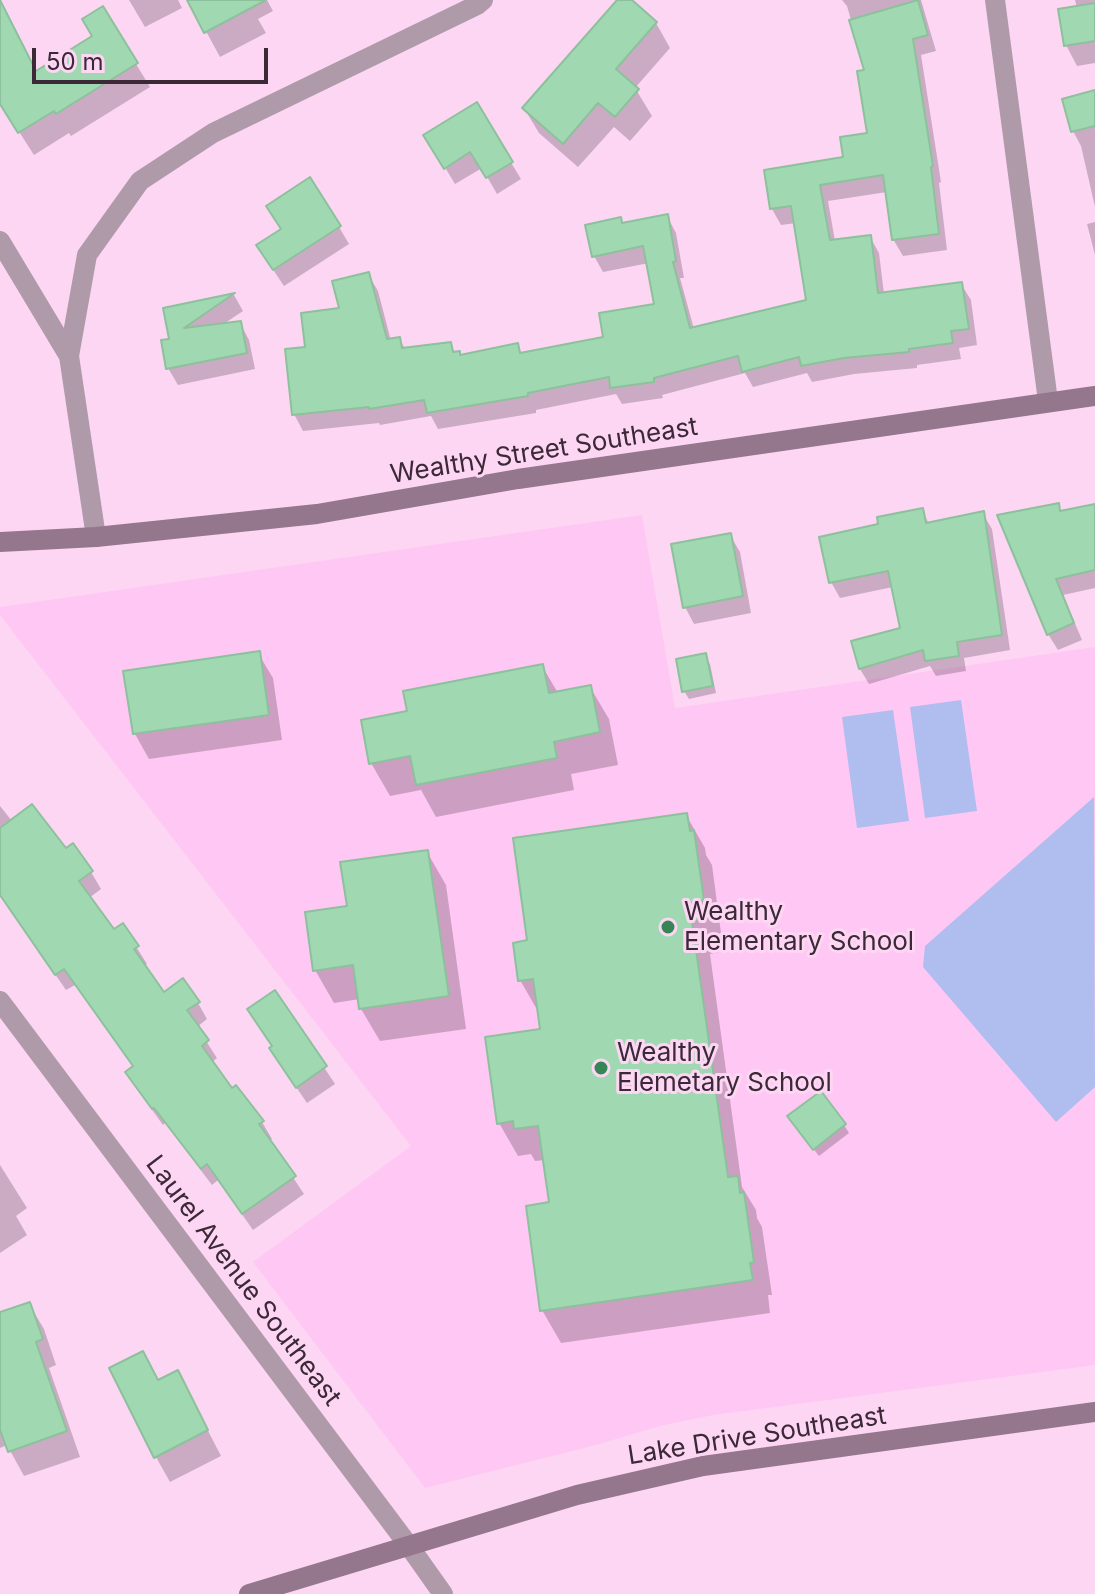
<!DOCTYPE html>
<html>
<head>
<meta charset="utf-8">
<style>
	body { margin:0 }
	#map { position:relative; width:1095px; height:1594px; overflow:hidden; background:#fdd6f4; font-family:Inter,sans-serif }
	canvas { display:block }
	.scale { position:absolute; left:32px; top:48px; width:236px; height:36px; box-sizing:border-box; border:4px solid #3b2937; border-top:0; padding-left:10px; font-size:24px; line-height:28px; white-space:nowrap; color:#3b2937; -webkit-text-stroke:6px #fdd6f4; paint-order:stroke }
</style>
</head>
<body>
<div id="map">
<canvas width="1095" height="1594"></canvas>
<div class="scale">50 m</div>
</div>
<script>
const ctx = document.querySelector('canvas').getContext('2d');
ctx.lineJoin = 'round';
function fillPath(path, color) { ctx.fillStyle = color; ctx.fill(path, 'evenodd'); }
const shape = rows => new Path2D(rows.map(r => 'M' + r).join(''));
function strokePath(path, color, width, dash) { ctx.strokeStyle = color; ctx.lineWidth = width; ctx.lineCap = dash ? 'butt' : 'round'; ctx.setLineDash(dash || []); ctx.stroke(path); }
function label(font, color, halo, rows, align = 'center') {
  ctx.font = font + ' Inter,sans-serif'; ctx.lineWidth = 6; ctx.setLineDash([]); ctx.textBaseline = 'middle'; ctx.strokeStyle = halo; ctx.fillStyle = color; for (const [text, x, y, turn = 0] of rows) {
    ctx.save(); ctx.translate(x, y); ctx.rotate((+turn || 0) * Math.PI / 180); ctx.textAlign = isNaN(turn) ? turn : align; if (halo) ctx.strokeText(text, 0, 0); ctx.fillText(text, 0, 0); ctx.restore();
  }
}
fillPath(shape([
	[642,515,675,708,1095,647,1095,1365,713,1415,664,1425,592,1446,425,1488,253,1262,411,1146,0,615,0,607]
]), '#ffc7f3');
fillPath(shape([
	[961,700,977,811,925,818,910,707],
	[893,710,909,821,857,828,842,717],
	[1094,797,1095,1087,1056,1122,923,967,925,946]
]), '#b0bdef');
fillPath(shape([
	[0,0,37,73,94,37,136,64,150,87,71,136,69,133,34,155,0,102],
	[129,0,178,0,182,8,145,27],
	[189,0,267,0,273,11,258,19,266,33,220,57],
	[619,0,629,0,656,23,670,48,635,88,652,116,630,141,614,127,578,167,539,133,524,108],
	[842,0,921,0,936,51,921,55,941,182,939,183,947,250,903,256,893,239,887,192,828,201,835,241,870,237,879,253,884,294,961,284,971,300,977,345,959,348,961,359,917,365,917,368,854,374,812,382,807,373,753,387,745,373,662,395,663,398,622,404,616,394,536,410,536,413,438,429,431,416,380,425,379,423,303,431,294,414,307,349,342,310,368,274,378,291,391,341,399,339,406,350,450,344,456,354,460,357,517,345,522,354,605,339,657,306,649,263,603,272,594,256,620,219,623,225,667,216,676,233,684,278,680,278,694,329,809,301,796,223,781,225,772,209,846,159,869,134,866,72,847,6],
	[1075,0,1095,0,1095,63,1077,66,1066,45,1077,8],
	[1095,92,1095,207,1081,146,1073,131],
	[476,105,521,179,497,194,482,168,455,184,426,136],
	[1095,222,1095,255,1087,224],
	[339,227,349,244,284,286,268,262],
	[234,295,243,311,222,325,240,323,249,340,255,369,178,385,168,368,172,341,165,309],
	[1058,505,1062,513,1095,506,1095,588,1063,595,1082,640,1058,650,1048,634],
	[922,510,929,524,983,514,992,529,1010,650,964,658,966,671,936,676,930,666,869,684,860,669,902,629,893,587,840,598,831,582,881,526],
	[730,535,740,552,751,613,694,624,685,607],
	[258,653,273,678,282,740,149,759,135,734],
	[705,656,710,664,716,693,689,699,684,691],
	[542,666,558,693,590,687,609,719,618,765,571,774,574,790,436,817,421,790,390,796,371,763,409,712],
	[0,806,12,821,65,851,91,872,101,889,89,898,114,932,123,926,147,964,143,966,164,995,198,1003,207,1019,197,1027,217,1058,211,1063,232,1091,262,1122,272,1139,269,1141,304,1194,253,1230,218,1180,212,1185,165,1123,163,1125,137,1089,127,1073,134,1067,75,985,66,990,18,921,0,890],
	[686,815,705,848,706,855,712,865,721,933,717,934,719,952,710,954,742,1187,756,1210,757,1218,762,1227,772,1295,768,1295,770,1313,561,1343,542,1310,551,1204,545,1160,535,1161,531,1154,518,1156,499,1123,542,1031,539,1013,520,980,529,942],
	[427,852,446,885,466,1029,380,1041,361,1009,360,999,334,1003,315,970,349,908],
	[275,993,335,1084,307,1103,281,1065,273,1047],
	[794,1124,844,1125,849,1133,819,1156],
	[0,1165,27,1208,16,1216,27,1235,0,1253],
	[29,1304,44,1329,56,1365,49,1368,80,1457,24,1476,7,1445,0,1448,0,1314],
	[178,1373,221,1456,170,1482,156,1457,159,1382]
]), '#0003');
const building = shape([
	[0,0,36,71,92,36,82,19,103,6,138,63,56,114,54,111,18,133,0,104,0,0],
	[187,0,266,0,204,33,187,0],
	[617,0,632,0,657,22,616,69,639,89,615,117,598,103,563,144,522,108,617,0],
	[918,0,928,35,913,39,933,166,931,167,939,234,892,240,883,175,820,185,830,240,871,235,878,293,962,282,969,329,951,331,953,343,909,349,909,352,844,358,801,366,799,357,742,372,738,356,654,378,654,382,610,388,609,377,528,393,528,396,427,413,424,400,369,409,369,407,292,415,285,349,305,347,301,313,339,308,332,281,369,272,387,339,400,337,402,348,451,342,453,352,460,351,460,355,518,343,520,353,603,337,599,313,654,304,643,246,592,257,585,225,621,217,622,223,668,214,676,261,673,262,690,328,806,300,791,206,770,209,764,170,843,157,840,137,867,133,857,71,864,70,849,20,918,0],
	[1095,3,1095,41,1064,46,1058,9,1095,3],
	[1095,90,1095,126,1071,132,1062,99,1095,90],
	[477,102,513,162,486,178,470,152,444,169,423,135,477,102],
	[310,177,341,226,273,270,256,245,281,229,266,206,310,177],
	[235,293,184,328,241,321,247,353,166,369,161,340,169,339,163,308,235,293],
	[1059,503,1060,511,1095,504,1095,570,1056,579,1074,623,1047,635,997,515,1059,503],
	[923,508,926,523,984,511,1002,635,957,642,959,656,925,661,923,650,859,669,851,641,900,628,888,571,829,583,819,537,878,524,877,517,923,508],
	[731,533,743,596,683,608,671,544,731,533],
	[260,651,269,715,133,734,123,671,260,651],
	[706,653,713,686,682,692,676,659,706,653],
	[543,664,549,693,591,685,600,732,554,742,557,758,416,785,410,756,369,764,361,720,407,711,403,691,543,664],
	[32,804,66,848,73,843,93,871,79,881,114,929,123,923,139,946,134,949,164,992,183,978,200,1002,187,1010,209,1040,202,1046,232,1088,236,1085,264,1121,259,1124,296,1176,242,1214,207,1164,201,1169,154,1108,152,1109,125,1072,133,1066,64,969,55,975,0,895,0,828,32,804],
	[687,813,690,831,694,830,704,900,699,901,702,920,692,921,728,1177,738,1176,740,1193,744,1192,754,1262,750,1263,753,1280,540,1311,526,1206,549,1202,538,1126,514,1129,513,1121,497,1124,485,1037,540,1029,533,979,518,981,513,943,527,940,513,838,687,813],
	[428,850,449,996,359,1009,353,965,313,971,305,912,347,906,340,862,428,850],
	[275,990,327,1066,296,1088,269,1048,272,1046,247,1009,275,990],
	[821,1091,846,1124,813,1150,787,1116,821,1091],
	[30,1302,43,1339,36,1342,67,1431,8,1452,0,1430,0,1312,30,1302],
	[143,1351,158,1380,178,1370,208,1430,154,1458,109,1368,143,1351]
]);
fillPath(building, '#a0d9b1');
strokePath(building, '#8dc09c', 2);
strokePath(shape([
	[995,0,1048,401],
	[0,241,69,356],
	[96,537,69,356,87,255,140,181,213,133,477,5,483,0],
	[0,1001,409,1546,443,1594]
]), '#af9aaa', 20);
strokePath(shape([
	[0,542,96,537,317,514,518,479,1095,396],
	[249,1594,577,1495,703,1466,1095,1412]
]), '#94768d', 20);
for (const [x, y, r, color] of [
	[668,927,8,"#368555"],
	[601,1068,8,"#368555"]
]) { const dot = new Path2D(); dot.arc(x, y, r, 0, 2 * Math.PI); ctx.fillStyle = color; ctx.fill(dot); strokePath(dot, '#fdd6f4', 3); }
label('26px', '#3b2937', '#fdd6f4', [
	["Wealthy Street Southeast",544,451,-9],
	["Laurel Avenue Southeast",243,1281,53],
	["Lake Drive Southeast",757,1436,-9]
]);
label('26px', '#3b2937', '#fdd6f4', [
	["Wealthy",684,912],
	["Elementary School",684,942],
	["Wealthy",617,1053],
	["Elemetary School",617,1083]
], 'left');
</script>
</body>
</html>
